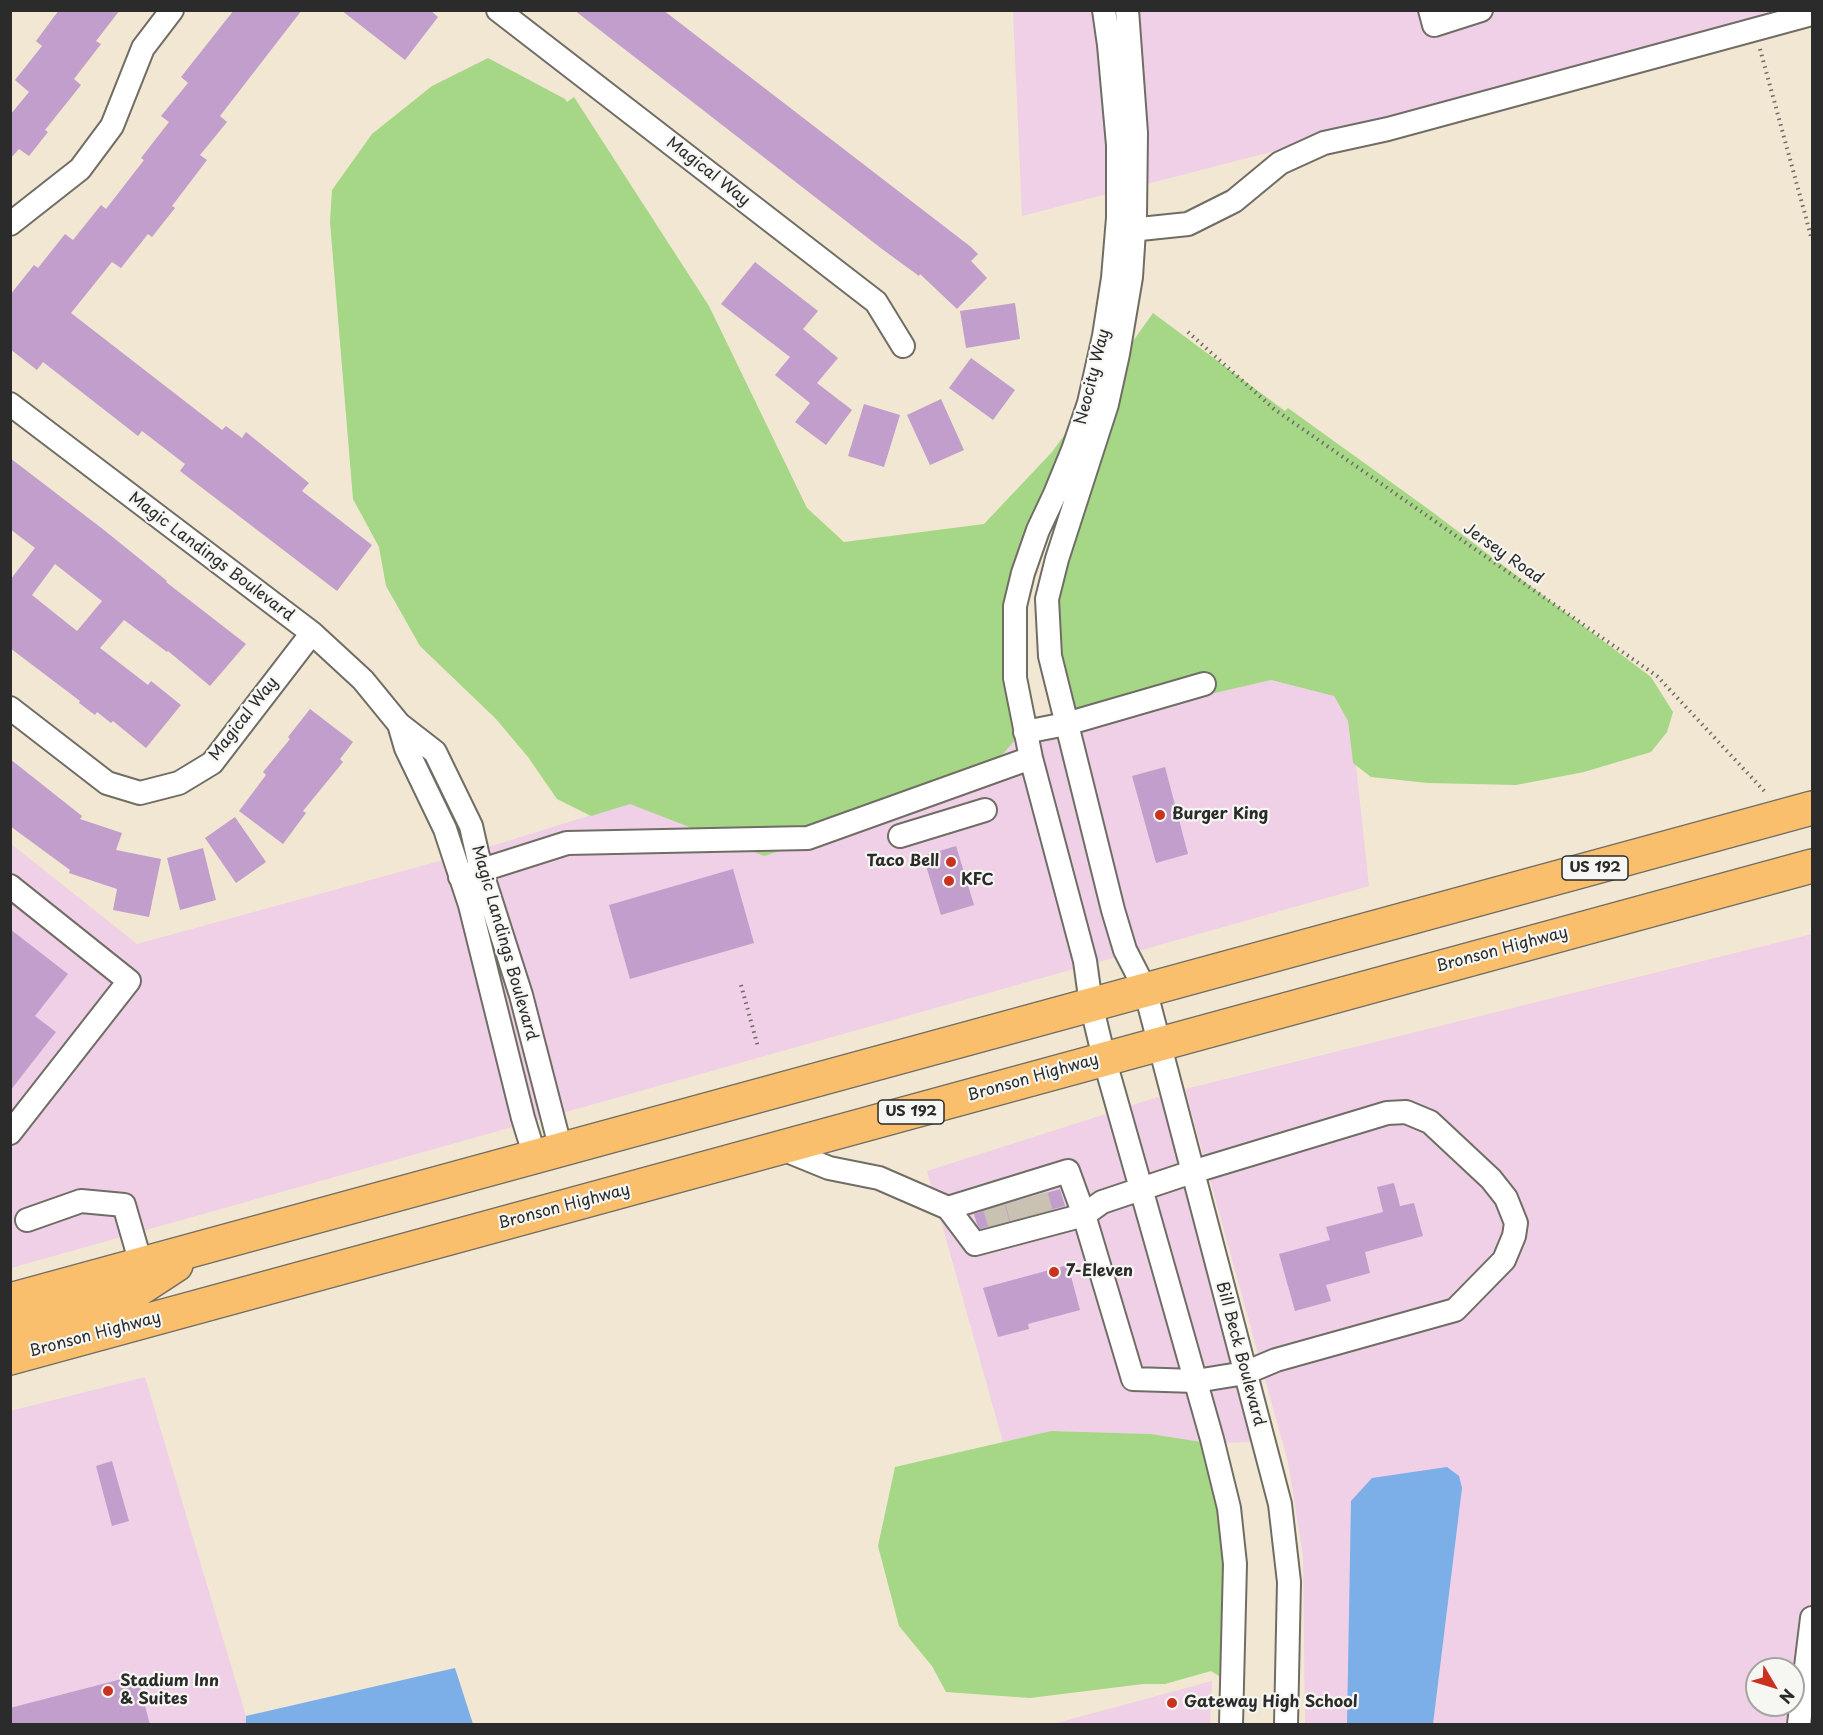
<!DOCTYPE html>
<html>
<head>
<meta charset="utf-8">
<style>
	body { margin:0 }
	#map { position:relative; width:1823px; height:1735px; overflow:hidden; background:#f1e7d2; font-family:"Playpen Sans",sans-serif }
	canvas { display:block }
	.frame { position:absolute; inset:0; border:12px solid #2b2b2b; pointer-events:none }
	.north { position:absolute; left:1745px; top:1657px; width:60px; height:60px; box-sizing:border-box; background:#f6f6f2; border:2px solid #a5a5a2; border-radius:50%; rotate:128deg; font-size:16px; font-weight:700; line-height:24px; text-align:center; color:#2b2b2b }
	.north::after { content:''; display:block; margin:auto; width:21px; height:27px; background:#c8321e; clip-path:polygon(50% 0,100% 100%,50% 72%,0 100%) }
</style>
</head>
<body>
<div id="map">
<canvas width="1823" height="1735"></canvas>
<div class="frame"></div>
<div class="north">N</div>
</div>
<script>
const ctx = document.querySelector('canvas').getContext('2d');
ctx.lineJoin = 'round';
function fillPath(path, color) { ctx.fillStyle = color; ctx.fill(path, 'evenodd'); }
const shape = rows => new Path2D(rows.map(r => 'M' + r).join(''));
function strokePath(path, color, width, dash) { ctx.strokeStyle = color; ctx.lineWidth = width; ctx.lineCap = dash ? 'butt' : 'round'; ctx.setLineDash(dash || []); ctx.stroke(path); }
function label(font, color, halo, rows, align = 'center') {
  ctx.font = font + ' "Playpen Sans",sans-serif'; ctx.lineWidth = 4.5; ctx.setLineDash([]); ctx.textBaseline = 'middle'; ctx.strokeStyle = halo; ctx.fillStyle = color; for (const [text, x, y, turn = 0] of rows) {
    ctx.save(); ctx.translate(x, y); ctx.rotate((+turn || 0) * Math.PI / 180); ctx.textAlign = isNaN(turn) ? turn : align; if (halo) ctx.strokeText(text, 0, 0); ctx.fillText(text, 0, 0); ctx.restore();
  }
}
fillPath(shape([
	[1812,10,1812,12,1147,184,1137,11],
	[1013,11,1093,11,1099,45,1107,145,1107,194,1022,216],
	[1271,680,1334,696,1348,721,1353,763,1356,765,1369,886,11,1268,10,843,137,944,469,853,630,803,764,856,977,784,1016,739],
	[1812,934,1812,1724,1305,1724,1303,1556,1288,1462,1185,1089],
	[1757,1669,1793,1669,1793,1705,1757,1705],
	[1162,1096,1253,1442,1223,1443,1129,1106],
	[1109,1113,1202,1442,1151,1434,1051,1431,1003,1442,927,1171],
	[145,1377,246,1716,246,1724,11,1724,10,1411],
	[1212,1681,1210,1724,1053,1724]
]), '#efd0e7');
fillPath(shape([
	[488,58,565,99,567,102,574,97,709,306,807,508,844,542,984,524,1052,452,1068,430,1045,489,1027,526,1013,569,1005,602,1004,678,1016,739,977,784,921,807,764,856,630,804,591,816,557,799,528,757,496,719,420,646,386,586,379,547,353,499,330,222,332,190,372,134,432,86],
	[1153,313,1285,411,1288,408,1431,511,1651,677,1673,712,1667,732,1651,752,1584,772,1516,785,1428,783,1371,777,1353,763,1348,721,1334,696,1271,680,1077,725,1061,656,1058,601,1067,562,1117,408,1131,344],
	[1051,1431,1151,1434,1202,1442,1218,1509,1224,1563,1221,1684,1219,1676,1211,1671,1165,1684,1143,1684,1030,1698,946,1692,932,1666,899,1626,878,1546,895,1467]
]), '#a5d787');
fillPath(shape([
	[1447,1467,1459,1476,1462,1488,1433,1724,1347,1724,1351,1501,1372,1478],
	[455,1668,473,1724,246,1724,246,1716]
]), '#7caee7');
fillPath(shape([
	[59,10,120,10,96,41,101,44,74,79,81,85,45,130,48,132,29,156,19,149,10,159,10,115,29,92,15,80,42,46,36,41],
	[234,10,302,10,220,116,227,122,200,155,207,160,172,206,175,208,152,237,148,234,121,268,112,262,71,313,222,430,226,426,242,438,246,432,309,483,302,491,372,545,337,591,180,471,185,464,142,431,138,436,43,362,37,370,10,349,10,295,34,265,38,268,65,234,73,240,101,205,106,209,144,160,141,158,169,122,161,116,188,83,181,77],
	[341,10,430,10,438,17,405,60],
	[574,10,663,10,971,247,978,254,971,261,987,278,957,309,920,274,919,276,882,249],
	[755,262,818,311,803,329,838,358,817,383,852,410,826,445,795,422,810,403,775,375,790,357,721,304],
	[1015,303,1020,339,966,348,960,311],
	[971,358,1015,390,993,420,949,388],
	[941,399,964,450,930,465,907,415],
	[864,404,900,415,884,467,848,456],
	[10,458,104,530,167,581,166,582,246,644,210,686,168,651,167,652,124,620,100,648,148,685,151,681,181,705,146,748,113,721,111,723,97,712,95,715,79,703,80,701,10,648,10,580,35,548,10,529],
	[55,564,102,601,77,631,32,595],
	[310,709,353,742,340,759,343,762,303,811,306,813,283,844,239,811,266,775,263,772,290,739,288,737],
	[10,759,82,816,80,819,122,833,116,850,161,859,149,917,113,910,117,889,69,873,70,870,10,826],
	[1165,767,1188,854,1156,863,1132,776],
	[235,817,266,862,236,883,205,838],
	[956,846,974,905,941,915,923,856],
	[203,848,216,900,180,910,167,858],
	[733,869,754,943,630,979,609,905],
	[10,929,68,974,35,1016,56,1032,10,1091],
	[1394,1183,1400,1206,1414,1203,1423,1236,1365,1252,1370,1273,1326,1285,1331,1301,1295,1311,1279,1254,1330,1240,1326,1227,1383,1212,1377,1187],
	[1060,1189,1065,1206,980,1229,977,1224,974,1214],
	[1068,1265,1080,1310,1028,1324,1029,1329,998,1337,983,1288],
	[112,1461,129,1521,112,1526,96,1466],
	[137,1675,150,1725,10,1725,10,1708]
]), '#c19ecb');
strokePath(shape([
	[1037,1195,1042,1213],
	[1016,1201,1021,1219],
	[994,1207,999,1225]
]), '#c9c1b1', 22, [22, 11]);
const minor = shape([
	[498,10,876,302,903,346],
	[1104,10,1109,45,1118,145,1118,218,1113,278,1104,336,1089,403,1073,450,1055,494,1038,530,1023,573,1015,606,1015,678,1031,758,1085,961,1091,1004,1104,1058,1212,1439,1229,1508,1235,1564,1231,1724],
	[1127,10,1136,133,1135,215,1131,277,1118,354,1107,404,1057,559,1047,599,1050,656,1113,910,1125,950,1145,989,1280,1504,1289,1582,1286,1724],
	[1430,10,1434,25,1481,10],
	[10,224,80,169,112,126,143,48,172,10],
	[1121,231,1188,224,1234,201,1280,163,1324,143,1388,129,1812,14],
	[10,404,312,633,363,680,399,724,435,752,471,826,481,870,521,995,561,1150],
	[10,708,107,783,140,793,179,783,212,763,312,633],
	[399,724,406,748,445,829,470,905,523,1118,535,1157],
	[1025,732,1066,724,1204,684],
	[900,836,985,810],
	[460,877,567,843,808,838,1031,758],
	[10,886,129,981,10,1133],
	[780,1148,829,1168,879,1178,948,1208,1068,1171,1084,1215,1102,1202,1192,1172,1387,1113,1406,1112,1430,1122,1491,1179,1506,1198,1516,1223,1514,1236,1504,1260,1455,1310,1276,1360,1245,1373,1196,1381,1133,1379,1084,1215,975,1244,948,1208],
	[27,1220,81,1201,124,1205,141,1264],
	[1799,1724,1812,1618]
]);
const highway = shape([
	[10,1300,1812,808],
	[10,1330,121,1301,176,1265],
	[10,1358,1812,866]
]);
strokePath(minor, '#706d65', 26);
strokePath(highway, '#706d65', 36);
strokePath(shape([
	[1760,49,1812,240],
	[1188,332,1274,409,1657,676,1767,794],
	[741,985,758,1047]
]), '#706d65', 4, [1.5, 4.5]);
strokePath(minor, '#fff', 22);
strokePath(highway, '#f9bf6d', 33);
for (const [x, y, r, color] of [
	[1160,815,6,"#c8321e"],
	[951,862,6,"#c8321e"],
	[949,881,6,"#c8321e"],
	[1054,1272,6,"#c8321e"],
	[108,1691,6,"#c8321e"],
	[1172,1703,6,"#c8321e"]
]) { const dot = new Path2D(); dot.arc(x, y, r, 0, 2 * Math.PI); ctx.fillStyle = color; ctx.fill(dot); strokePath(dot, '#f6f6f2', 2); }
for (const [x, y, w] of [
	[1595,868,66],
	[911,1112,66]
]) { const box = new Path2D(); box.roundRect(x - w / 2, y - 12, w, 24, 4.5); ctx.fillStyle = '#f6f6f2'; ctx.fill(box); strokePath(box, '#2b2b2b', 1.5); }
label('bold 15px', '#2b2b2b', null, [
	["US 192",1595,868],
	["US 192",911,1112]
]);
label('16px', '#2b2b2b', '#f6f6f2', [
	["Magical Way",708,172,38],
	["Neocity Way",1093,377,-76],
	["Jersey Road",1503,554,35],
	["Magic Landings Boulevard",211,557,37],
	["Magical Way",244,719,-52],
	["Magic Landings Boulevard",504,943,74],
	["Bronson Highway",1502,950,-15],
	["Bronson Highway",1033,1078,-16],
	["Bronson Highway",564,1207,-15],
	["Bronson Highway",95,1335,-15],
	["Bill Beck Boulevard",1240,1354,75]
]);
label('bold 16px', '#2b2b2b', '#f6f6f2', [
	["Burger King",1172,815],
	["Taco Bell",939,862,"right"],
	["KFC",961,881],
	["7-Eleven",1066,1272],
	["Stadium Inn",120,1682],
	["& Suites",120,1700],
	["Gateway High School",1184,1703]
], 'left');
</script>
</body>
</html>
